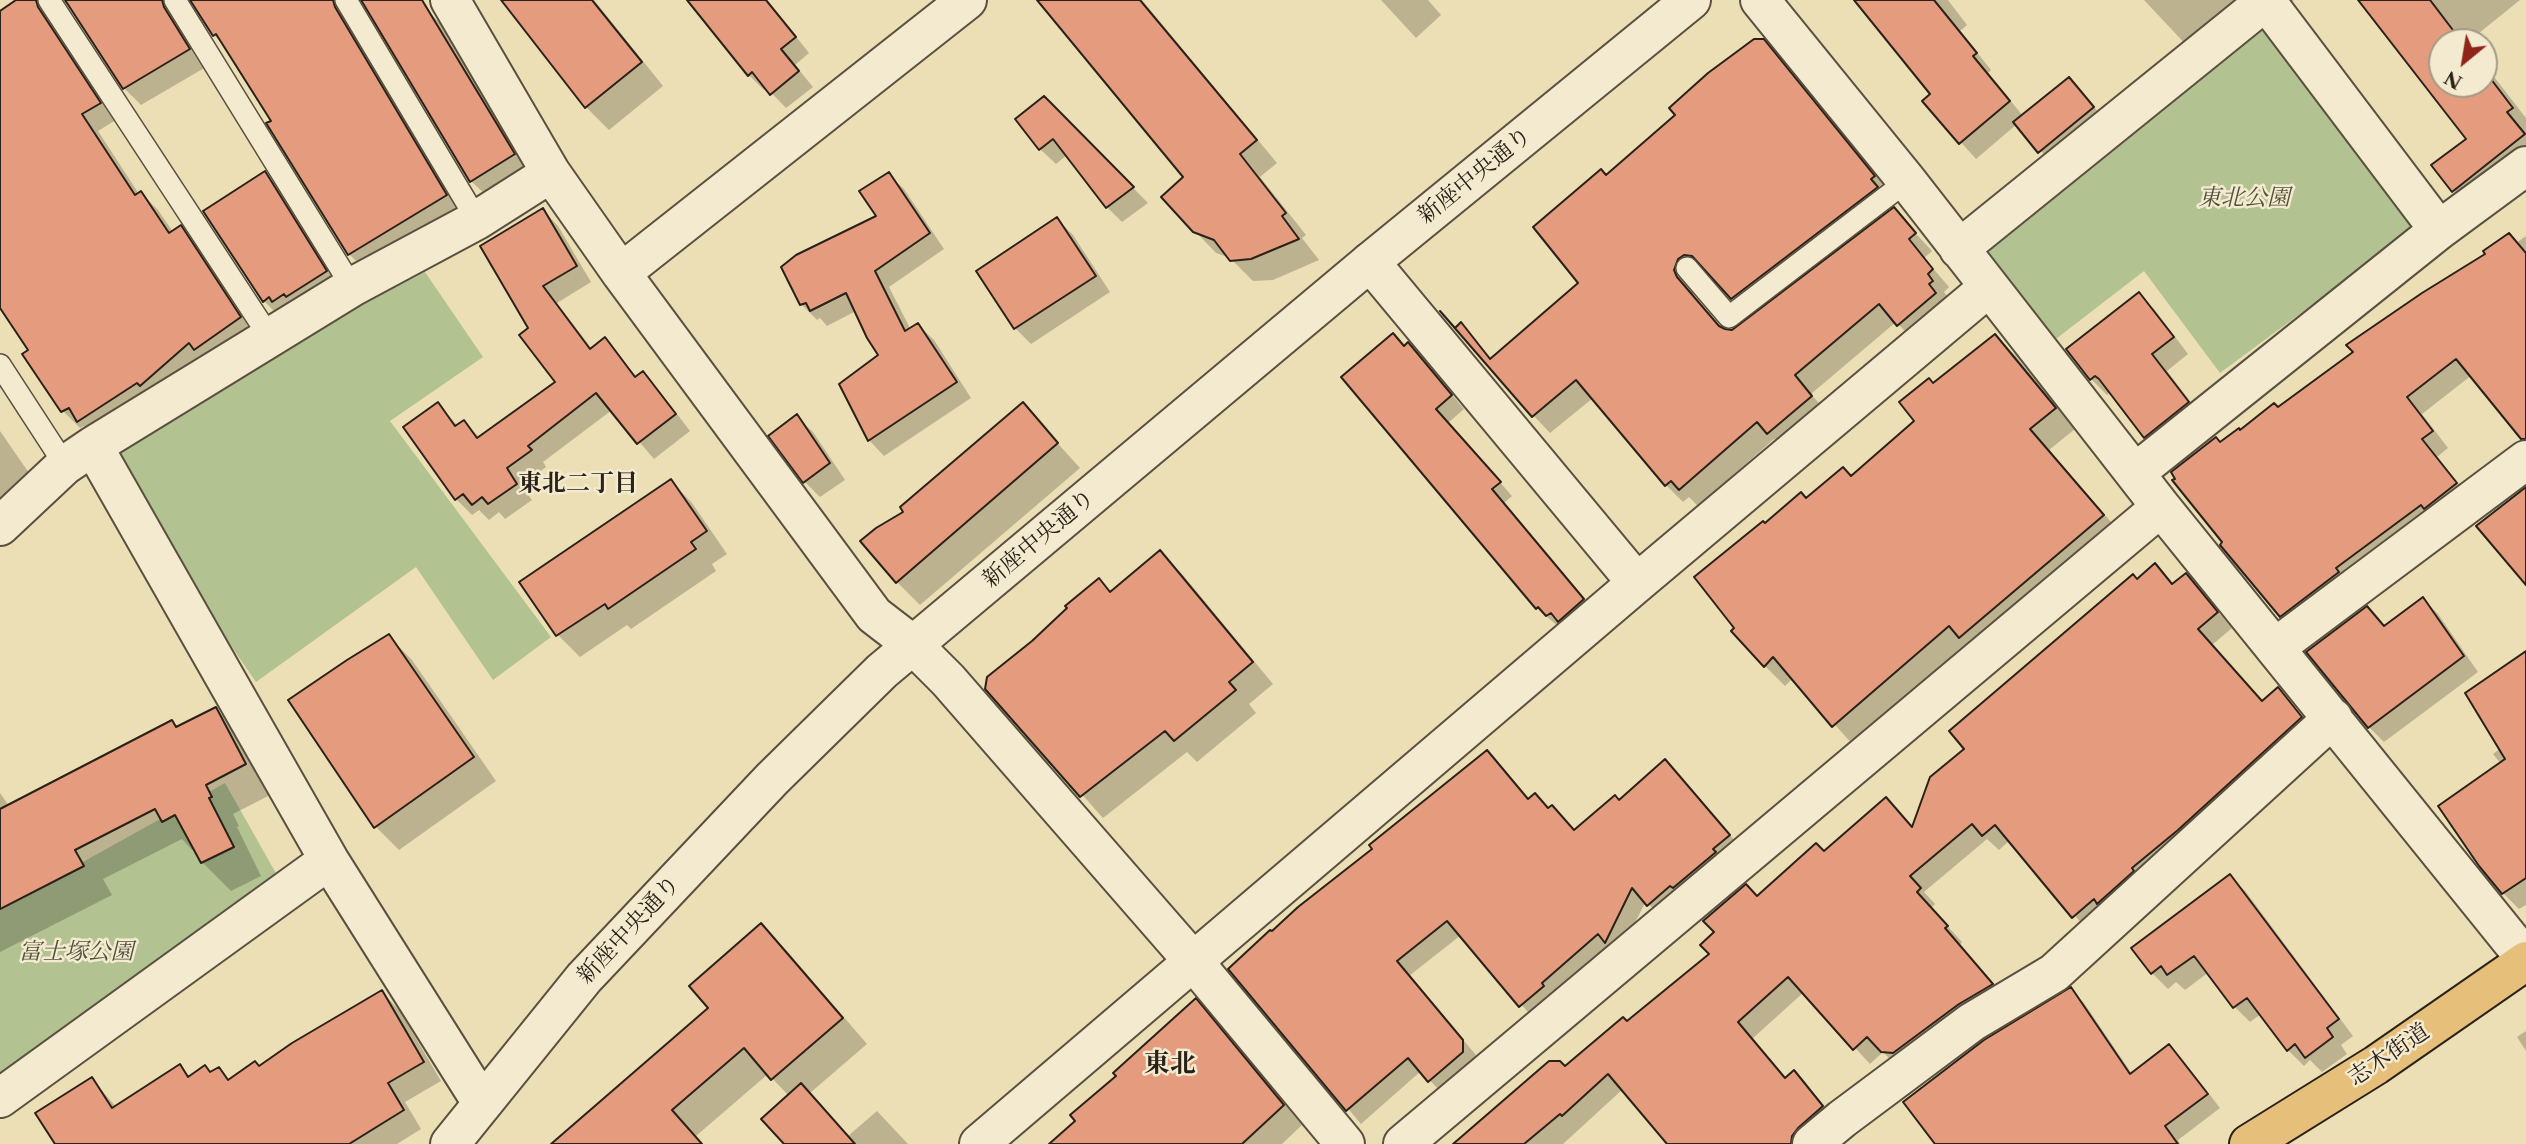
<!DOCTYPE html>
<html>
<head>
<meta charset="utf-8">
<style>
	body { margin:0 }
	#map { position:relative; width:2526px; height:1144px; overflow:hidden; background:#ecdfb5; font-family:"Libre Caslon Text",serif }
	canvas { display:block }
	.north { position:absolute; left:2428px; top:28px; width:70px; height:70px; box-sizing:border-box; background:#f3eacf; border:2px solid #a39a86; border-radius:50%; rotate:210deg; font-size:19px; font-weight:700; line-height:28px; text-align:center; color:#2a2119 }
	.north::after { content:''; display:block; margin:auto; width:24px; height:32px; background:#8f2418; clip-path:polygon(50% 0,100% 100%,50% 72%,0 100%) }
</style>
</head>
<body>
<div id="map">
<canvas width="2526" height="1144"></canvas>
<div class="north">N</div>
</div>
<script>
const ctx = document.querySelector('canvas').getContext('2d');
ctx.lineJoin = 'round';
function fillPath(path, color) { ctx.fillStyle = color; ctx.fill(path, 'evenodd'); }
const shape = rows => new Path2D(rows.map(r => 'M' + r).join(''));
function strokePath(path, color, width, dash) { ctx.strokeStyle = color; ctx.lineWidth = width; ctx.lineCap = dash ? 'butt' : 'round'; ctx.setLineDash(dash || []); ctx.stroke(path); }
function label(font, color, halo, rows, align = 'center') {
  ctx.font = font + ' "Libre Caslon Text","Noto Serif JP",serif'; ctx.lineWidth = 5; ctx.setLineDash([]); ctx.textBaseline = 'middle'; ctx.strokeStyle = halo; ctx.fillStyle = color; for (const [text, x, y, turn = 0] of rows) {
    ctx.save(); ctx.translate(x, y); ctx.rotate((+turn || 0) * Math.PI / 180); ctx.textAlign = isNaN(turn) ? turn : align; if (halo) ctx.strokeText(text, 0, 0); ctx.fillText(text, 0, 0); ctx.restore();
  }
}
fillPath(shape([
	[2266,25,2411,215,2409,233,2220,373,2144,271,2052,342,1989,262,1990,239],
	[425,272,483,357,390,421,551,637,493,680,416,567,256,682,93,446],
	[225,783,286,891,0,1098,0,908]
]), '#b3c291');
fillPath(shape([
	[19,0,422,0,429,12,442,25,530,172,488,197,471,181,365,3,355,6,463,213,366,271,349,254,269,124,273,121,227,48,214,35,193,3,184,6,206,67,141,105,124,88,69,4,65,3,53,12,116,120,98,131,139,194,141,193,158,210,173,232,181,227,197,244,257,335,95,437,84,426,80,428,63,411,30,350,0,304,0,14],
	[501,0,594,0,663,86,609,130,586,107],
	[708,0,767,0,809,53,795,65,813,87,786,108,767,88,764,90,749,75],
	[1058,0,1142,0,1277,163,1260,177,1306,235,1302,238,1319,260,1273,280,1253,281,1230,258,1216,253,1194,230,1186,177],
	[1381,0,1428,0,1441,15,1416,38],
	[1877,0,1948,0,1967,25,1960,31,1991,70,1988,73,2023,116,2069,79,2109,124,2055,167,2017,124,1976,159,1924,101,1933,94],
	[2144,0,2294,0,2244,41,2190,49],
	[2360,0,2520,0,2468,42,2442,42,2442,84,2484,84,2484,64,2526,118,2526,182,2481,218,2454,190,2469,140],
	[1763,41,1781,59,1891,194,1887,197,1893,205,1823,259,1825,262,1894,210,1932,251,1924,258,1949,287,1944,292,1949,299,1916,342,1896,322,1811,394,1828,414,1785,450,1774,439,1698,506,1689,497,1683,502,1666,485,1593,398,1550,433,1487,366,1456,329,1461,324,1493,360,1580,283,1606,177],
	[1702,272,1709,272,1751,317,1732,332,1724,331,1694,296,1691,288],
	[1044,98,1148,203,1122,222,1107,207,1067,155,1056,164,1040,149],
	[265,173,280,189,341,287,280,317,264,301],
	[888,174,904,189,944,249,889,287,911,330,918,325,934,340,971,398,884,456,869,440,880,355,856,311,827,326,820,318,817,320,801,304,878,216],
	[543,210,558,226,591,282,557,303,592,349,604,339,637,377,643,373,658,389,690,431,654,459,612,410,543,462,546,467,521,485,532,500,505,519,499,512,489,520,479,510,472,515,456,499,438,405,458,426,464,422,480,438,557,382,531,328],
	[1057,219,1073,235,1110,292,1031,344,1015,328,979,272],
	[2526,236,2526,442,2472,375,2422,414,2448,448,2437,457,2472,500,2298,632,2281,616,2225,542,2220,444,2278,409],
	[2139,294,2155,310,2188,354,2167,371,2203,418,2161,452,2145,437,2111,392,2107,395,2091,379],
	[1393,335,1406,347,1408,345,1421,358,1464,409,1448,423,1512,496,1504,503,1596,613,1560,628,1537,608],
	[1995,336,2016,356,2075,429,2049,450,2123,536,1854,746,1793,678,1785,686,1765,666,1736,628,1765,525,1807,500,1851,478,1917,421,1933,385],
	[1022,404,1080,468,920,605,897,582,905,513],
	[797,417,813,432,845,480,820,497,805,482],
	[0,431,38,486,0,512],
	[671,481,692,503,727,554,712,564,716,571,631,629,627,625,580,657,558,635,522,583],
	[1160,552,1182,574,1273,684,1249,704,1256,713,1197,762,1187,752,1103,818,987,688,1099,581,1111,593],
	[2155,566,2174,585,2186,575,2232,628,2212,645,2263,702,2278,689,2316,733,2089,932,2010,840,1999,850,1987,839,1924,892,1935,904,1931,908,1962,942,1960,945,2007,1000,1898,1067,1883,1052,1870,1064,1804,992,1752,1039,1786,1079,1794,1073,1837,1123,1812,1144,1669,1144,1623,1089,1563,1144,1469,1144,1627,1023,1711,954,1757,898,1825,853,1913,829,1966,749],
	[2423,599,2438,614,2478,672,2384,742,2369,727,2367,608,2385,627],
	[388,636,412,660,496,781,399,850,376,827,290,701],
	[2526,653,2526,905,2519,909,2503,893,2501,764,2493,754,2501,748],
	[216,709,245,738,274,793,233,814,239,826,237,827,261,876,231,891,202,862,195,848,192,850,182,839,103,879,112,895,0,952,0,793,9,806,172,722,177,728],
	[1487,753,1529,800,1535,795,1575,832,1619,802,1678,775,1742,849,1662,918,1646,901,1619,954,1534,1019,1461,935,1409,976,1476,1055,1476,1066,1443,1094,1421,1071,1361,1124,1231,969],
	[2230,876,2246,892,2353,1036,2341,1045,2347,1054,2322,1072,2310,1060,2304,1066,2288,1050,2261,1014,2250,1022,2235,1007,2209,972,2185,990,2176,982,2168,989,2152,973],
	[761,926,787,951,867,1044,810,1093,848,1136,877,1111,908,1144,786,1144,789,1096,768,1074,696,1136,703,1144,554,1144,711,1008],
	[2070,990,2084,1003,2132,1074,2169,1046,2183,1060,2220,1108,2178,1140,2180,1144,1938,1144],
	[382,992,400,1011,441,1081,405,1102,421,1129,397,1144,57,1144,92,1079,116,1107,180,1067,191,1077,211,1073,219,1069,230,1080,259,1068],
	[1195,1001,1215,1020,1302,1125,1282,1144,1052,1144,1078,1122,1118,1076],
	[2526,1031,2526,1051,2517,1037]
]), '#0003');
const building = shape([
	[16,0,36,0,38,7,101,103,82,114,135,195,141,191,169,233,181,225,241,317,194,350,189,343,140,386,137,383,77,422,69,408,61,412,22,354,28,350,0,308,0,11,16,0],
	[65,0,162,0,164,7,190,49,123,89,65,0],
	[190,0,333,0,335,7,447,195,348,255,266,123,271,121,216,34,213,36,190,0],
	[361,0,422,0,515,154,470,182,361,0],
	[501,0,592,0,642,62,585,108,501,0],
	[687,0,766,0,796,37,781,49,799,71,770,95,752,72,748,76,687,0],
	[1037,0,1140,0,1257,140,1240,154,1286,213,1282,216,1299,239,1251,259,1230,261,1214,240,1193,232,1161,197,1183,177,1037,0],
	[1854,0,1934,0,1977,53,1973,56,2010,101,1959,144,1922,101,1930,94,1854,0],
	[2358,0,2430,0,2462,42,2442,42,2442,84,2484,84,2484,70,2513,108,2507,112,2525,134,2452,192,2431,165,2466,139,2358,0],
	[1754,39,1764,39,1875,176,1871,179,1878,187,1731,299,1692,256,1684,255,1678,259,1674,270,1677,277,1719,326,1725,329,1732,330,1894,207,1916,233,1909,239,1933,269,1928,274,1933,281,1929,284,1936,293,1897,326,1879,304,1795,375,1812,396,1767,434,1757,422,1679,490,1671,481,1665,486,1576,380,1532,417,1440,311,1455,328,1461,322,1490,359,1578,283,1533,227,1601,169,1606,175,1675,115,1669,108,1708,73,1754,39],
	[2069,77,2094,107,2038,153,2013,122,2069,77],
	[1044,96,1053,105,1134,187,1106,208,1053,139,1039,150,1015,119,1044,96],
	[265,171,327,271,286,297,284,294,272,302,269,297,263,302,203,211,265,171],
	[889,172,930,233,875,271,905,331,918,323,957,382,868,441,839,384,878,355,867,338,846,293,810,311,806,303,800,305,781,267,796,255,876,216,859,191,889,172],
	[543,208,577,266,543,286,590,349,605,337,635,377,643,371,676,414,637,444,596,393,528,446,532,450,507,468,517,484,488,504,482,497,472,505,463,494,455,500,403,427,438,402,455,426,464,420,477,438,555,382,519,335,528,328,480,246,543,208],
	[1057,217,1096,276,1014,329,976,271,1057,217],
	[2509,233,2526,253,2526,439,2521,439,2456,359,2407,397,2433,431,2422,439,2457,483,2424,509,2421,505,2336,568,2339,572,2280,617,2220,545,2222,542,2172,480,2175,479,2171,472,2216,437,2220,442,2239,428,2240,430,2274,403,2278,407,2353,352,2346,345,2422,293,2485,254,2483,251,2509,233],
	[2139,292,2174,337,2152,354,2189,402,2144,438,2099,379,2095,376,2090,380,2066,349,2139,292],
	[1393,333,1404,346,1408,342,1452,395,1436,409,1501,482,1492,489,1584,599,1558,622,1551,613,1546,616,1538,607,1536,609,1341,377,1393,333],
	[1995,334,2056,408,2030,429,2104,515,1959,638,1949,626,1832,727,1773,657,1764,667,1731,631,1734,628,1694,577,1763,521,1765,523,1801,492,1806,498,1843,467,1851,476,1914,421,1899,402,1929,378,1933,383,1995,334],
	[1023,402,1058,443,896,583,860,541,876,528,903,512,900,507,1023,402],
	[797,414,830,463,803,483,768,436,797,414],
	[671,479,707,531,691,542,696,549,608,609,605,604,556,636,519,582,671,479],
	[2526,487,2526,585,2476,526,2526,487],
	[1160,550,1253,662,1229,682,1236,690,1174,741,1165,731,1080,797,985,689,987,677,1032,641,1067,608,1065,606,1099,578,1110,592,1160,550],
	[2155,563,2172,584,2186,573,2218,612,2198,629,2262,701,2278,687,2302,717,2178,830,2132,868,2134,871,2097,904,2094,899,2072,918,1995,825,1982,836,1972,824,1910,876,1921,888,1917,892,1948,926,1945,928,1993,984,1959,1004,1893,1053,1881,1052,1867,1037,1853,1050,1788,977,1738,1022,1785,1078,1794,1070,1823,1106,1798,1128,1792,1136,1791,1144,1667,1144,1608,1074,1562,1116,1560,1114,1524,1144,1453,1144,1549,1061,1560,1061,1565,1066,1623,1017,1627,1021,1709,954,1700,945,1714,932,1703,921,1746,884,1757,896,1816,843,1824,851,1886,797,1912,827,1930,777,1964,749,1949,731,2133,574,2137,579,2155,563],
	[2423,597,2464,656,2368,728,2306,652,2367,606,2384,626,2423,597],
	[389,634,474,757,374,828,288,700,347,660,389,634],
	[2526,651,2526,878,2502,894,2479,866,2438,806,2505,759,2465,693,2526,651],
	[216,707,246,764,206,785,212,797,209,798,234,847,201,863,175,815,162,822,155,809,75,850,84,866,0,909,0,809,172,720,176,727,216,707],
	[1487,750,1528,799,1535,793,1548,808,1552,805,1574,830,1615,795,1619,800,1665,759,1730,835,1713,849,1716,852,1673,888,1670,886,1647,906,1632,888,1605,943,1598,934,1542,983,1544,986,1519,1007,1447,921,1397,961,1463,1040,1463,1052,1428,1082,1408,1058,1346,1111,1228,969,1270,930,1272,931,1298,907,1372,849,1369,845,1487,750],
	[2230,874,2339,1019,2327,1028,2333,1037,2305,1058,2295,1044,2287,1051,2247,998,2233,1008,2194,956,2167,975,2161,966,2151,974,2131,948,2230,874],
	[761,923,843,1018,771,1080,744,1048,672,1110,702,1144,551,1144,708,1008,689,986,761,923],
	[2071,987,2130,1074,2169,1044,2208,1094,2165,1126,2178,1144,1935,1144,1903,1102,1984,1040,2071,987],
	[382,990,424,1062,388,1083,404,1110,349,1144,55,1144,35,1113,92,1077,112,1108,180,1064,188,1077,205,1065,210,1072,219,1067,228,1080,255,1061,259,1066,292,1043,382,990],
	[1196,998,1284,1105,1242,1144,1049,1144,1075,1121,1070,1115,1116,1076,1113,1073,1196,998],
	[801,1083,855,1144,784,1144,761,1119,801,1083]
]);
fillPath(building, '#e59c7e');
strokePath(building, '#2a2119', 2);
const service = shape([
	[49,0,271,339],
	[175,0,352,287],
	[346,0,477,220],
	[1687,268,1729,317,1907,181],
	[0,365,65,465]
]);
const minor = shape([
	[450,0,551,173,621,273,874,615,913,645,948,680,1193,961,1345,1144],
	[1760,0,1907,181,2161,507,2526,959],
	[2266,1,2439,230],
	[1959,249,2267,0],
	[1370,262,1637,583],
	[621,273,967,0],
	[2135,473,2439,230,2526,166],
	[0,526,65,465,93,446],
	[2276,647,2526,460],
	[0,1098,329,860],
	[482,1103,329,860,93,446,352,287,477,220,551,173],
	[979,1144,1637,583,1989,287],
	[1403,1144,2161,507],
	[1812,1144,1842,1119,1972,1022,2054,973,2333,718]
]);
const tertiary = shape([
	[450,1144,584,978,772,779,882,671,1370,262,1691,0]
]);
const primary = shape([
	[2249,1144,2376,1065,2526,961]
]);
strokePath(service, '#5a5040', 24);
strokePath(minor, '#5a5040', 42);
strokePath(tertiary, '#5a5040', 42);
strokePath(primary, '#2a2119', 42);
strokePath(service, '#f3eacf', 21);
strokePath(minor, '#f3eacf', 38);
strokePath(tertiary, '#f3eacf', 38);
strokePath(primary, '#e6c07a', 38);
label('23px', '#2a2119', '#f3eacf', [
	["新座中央通り",1475,176,-39],
	["新座中央通り",1039,539,-40],
	["新座中央通り",629,930,-47],
	["志木街道",2389,1055,-34]
]);
label('italic 23px', '#53513d', '#f3eacf', [
	["東北公園",2244,198],
	["富士塚公園",76,952]
]);
label('bold 24px', '#2a2119', '#f3eacf', [
	["東北二丁目",578,484]
]);
label('bold 26px', '#2a2119', '#f3eacf', [
	["東北",1170,1064]
]);
</script>
</body>
</html>
